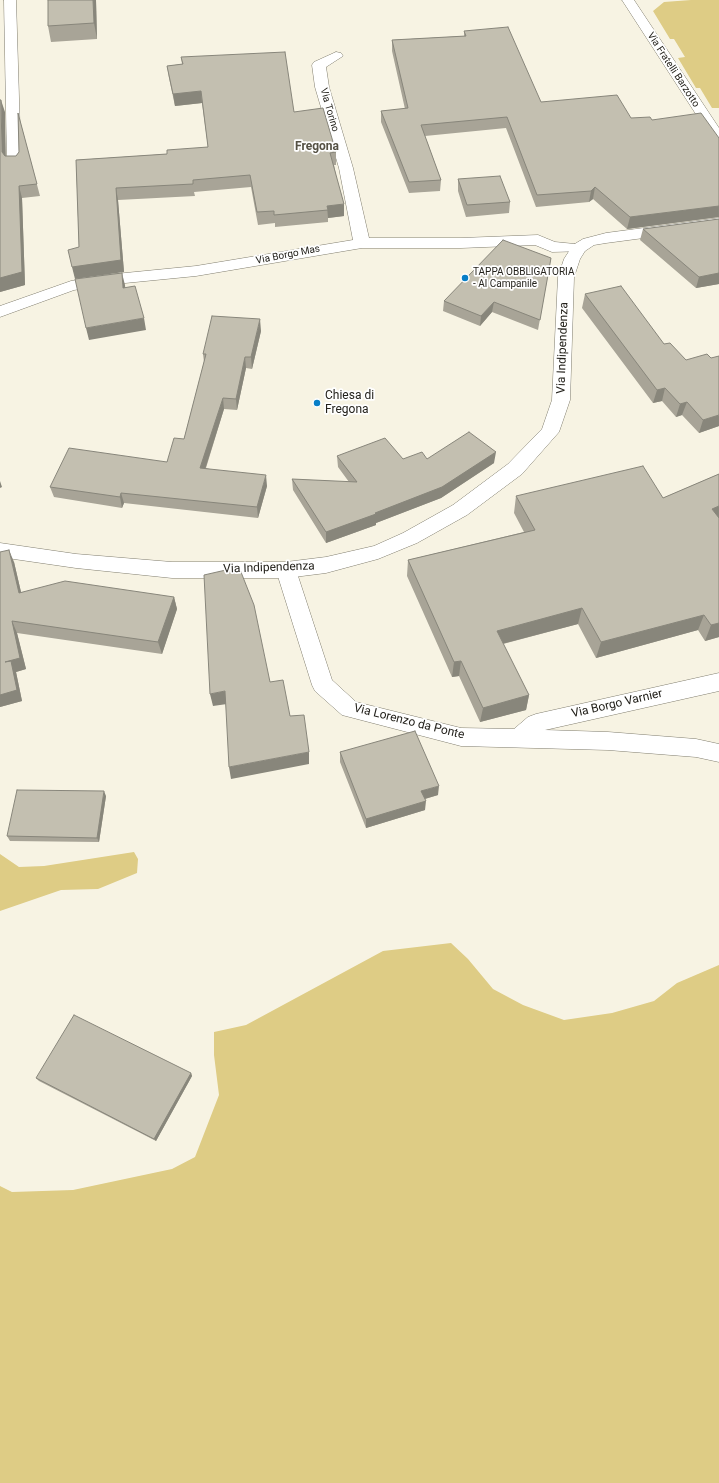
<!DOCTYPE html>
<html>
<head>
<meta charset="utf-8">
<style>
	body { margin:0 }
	canvas { display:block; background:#f7f3e3 }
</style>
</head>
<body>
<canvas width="719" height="1483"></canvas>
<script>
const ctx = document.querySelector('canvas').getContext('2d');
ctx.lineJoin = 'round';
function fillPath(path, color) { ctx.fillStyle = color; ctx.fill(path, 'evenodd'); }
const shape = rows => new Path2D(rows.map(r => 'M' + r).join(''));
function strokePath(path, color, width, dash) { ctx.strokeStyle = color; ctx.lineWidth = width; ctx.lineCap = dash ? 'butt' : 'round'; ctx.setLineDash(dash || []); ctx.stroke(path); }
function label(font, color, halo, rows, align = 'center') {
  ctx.font = font + ' Roboto,sans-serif'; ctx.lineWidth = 3.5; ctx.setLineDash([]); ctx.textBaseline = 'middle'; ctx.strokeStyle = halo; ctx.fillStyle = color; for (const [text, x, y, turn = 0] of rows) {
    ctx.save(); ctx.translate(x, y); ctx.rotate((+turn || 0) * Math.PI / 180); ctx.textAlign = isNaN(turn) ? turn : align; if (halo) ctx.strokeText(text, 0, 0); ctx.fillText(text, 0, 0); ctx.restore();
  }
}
fillPath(shape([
	[691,0,719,0,719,108,712,108,700,88,696,88,678,58,685,57,674,39,670,39,653,11,664,2],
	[134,852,138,859,137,873,98,889,61,890,0,911,0,854,19,867,44,866],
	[451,943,468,959,493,989,523,1005,564,1020,612,1013,654,1001,677,983,719,965,719,1483,0,1483,0,1186,12,1192,73,1190,172,1169,195,1157,219,1095,214,1055,214,1032,246,1025,383,951]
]), '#decc85');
const street = shape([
	[4,0,16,0,21,164,19,167,14,168,9,167,7,164,4,0],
	[622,0,634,0,719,128,719,143,714,142,712,139,622,0],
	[336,52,341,53,343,56,326,67,329,87,353,168,369,238,461,238,538,235,555,242,585,245,587,248,585,251,552,252,535,245,461,248,362,248,196,276,105,285,74,290,0,317,0,306,71,281,105,275,196,266,353,240,339,168,315,87,312,65,314,62,336,52],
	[286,562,293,565,296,570,332,680,356,702,461,728,514,729,528,717,536,714,719,673,719,691,545,730,608,732,696,739,719,744,719,762,696,757,608,750,461,746,342,715,315,691,312,685,276,570,279,565,286,562]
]);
const secondary = shape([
	[719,218,719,228,606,243,594,245,585,251,580,259,574,277,570,400,559,432,522,474,467,515,417,543,378,559,326,573,286,578,172,578,76,568,0,557,0,543,76,554,172,562,286,562,326,557,374,546,403,533,453,505,508,464,542,429,552,400,558,277,564,259,573,245,583,239,606,233,719,218]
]);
strokePath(street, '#817e6f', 1);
strokePath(secondary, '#817e6f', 1);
fillPath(street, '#fff');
fillPath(secondary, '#fff');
fillPath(shape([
	[96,0,97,39,51,42,48,26],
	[464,31,541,102,631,118,652,120,719,138,719,217,627,229,593,199,589,202,536,207,506,128,425,136,441,180,440,191,409,193,381,122,381,111,405,109,392,51,392,40,464,36],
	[181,57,294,112,336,152,336,165,334,165,344,216,328,218,328,222,275,227,275,223,258,225,251,187,194,192,195,196,118,200,124,272,79,247,76,160,167,154,208,147,202,103,175,106,169,78,167,66,182,64],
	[5,112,5,156,16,156,19,152,18,113,40,196,22,198,25,285,0,292],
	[458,179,510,202,509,213,466,217,458,191],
	[719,219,719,284,696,288,640,240,643,229],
	[551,258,538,330,492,312,480,326,443,311,444,301],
	[585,294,664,344,686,360,711,358,719,426,699,433,682,415,676,417,662,401,653,403,582,308],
	[261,331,252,369,246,368,237,410,224,409,206,468,267,486,258,518,124,503,122,508,54,497,50,487,167,462,184,439,204,362,203,354],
	[337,456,403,459,427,459,494,463,441,498,376,523,376,525,326,543,293,490,292,479,349,482,338,467],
	[719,474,719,637,705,641,698,630,596,658,578,624,503,644,529,695,526,710,480,722,459,676,452,677,407,576,408,560,524,532,514,513,516,496,663,498],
	[14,562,21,592,174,597,177,609,162,654,17,633,26,669,16,672,22,701,0,707],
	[340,752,438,795,425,799,425,810,366,828,340,762],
	[106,796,99,842,10,841,7,836],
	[191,1073,192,1076,156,1141,39,1081,36,1078]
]), '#a8a497');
fillPath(shape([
	[93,0,96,0,97,39,94,23],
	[201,91,202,103,175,106,173,94],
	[1,100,5,112,6,164,2,152],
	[19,186,22,198,25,285,0,292,0,278],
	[595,187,593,199,589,202,591,191],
	[116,188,118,200,124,272,75,279,72,267],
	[344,204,344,216,328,218,327,206],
	[719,206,719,217,627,229,630,217],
	[122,273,125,285,126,300,123,288],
	[719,273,719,284,696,288,699,277],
	[494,302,492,312,480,326,481,316],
	[144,318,146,330,89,340,86,328],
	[260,319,261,331,252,369,251,357],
	[245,357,246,368,237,410,236,399],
	[665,388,662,401,653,403,657,390],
	[223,398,224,409,202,479,200,468],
	[687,402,682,415,676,417,680,404],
	[719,415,719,426,699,433,703,420],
	[496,452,494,463,441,498,376,523,376,525,326,543,326,532,375,513],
	[266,475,267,486,258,518,257,507],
	[0,481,2,487,0,488],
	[121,493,124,503,122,508,120,497],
	[719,506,719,519,712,509],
	[9,550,14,562,24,605,19,593],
	[174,597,177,609,162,654,158,642],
	[582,608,578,624,494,646,497,631],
	[704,615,698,630,596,658,601,642],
	[12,621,17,633,26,669,16,672,22,701,0,707,0,695],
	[719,623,719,637,705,641,711,625],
	[461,661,459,676,452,677,454,662],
	[225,691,227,704,213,706,210,694],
	[529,695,526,710,480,722,483,708],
	[309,752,309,764,231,779,229,767],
	[439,786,438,795,421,800,421,791],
	[104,791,106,796,99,842,97,838],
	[426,801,425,810,366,828,366,819],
	[191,1073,192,1076,156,1141,154,1139]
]), '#88867b');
const building = shape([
	[48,0,93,0,94,23,48,26,48,0],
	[508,27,541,102,617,95,631,118,650,117,652,120,701,113,719,138,719,206,630,217,595,187,591,191,537,195,507,117,421,125,441,180,409,182,381,111,408,108,392,40,466,36,464,31,508,27],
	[285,52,294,112,323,108,336,152,330,153,344,204,327,206,328,210,274,215,274,211,257,212,250,175,193,180,193,184,116,188,121,260,72,267,68,250,79,247,76,160,167,154,167,150,208,147,201,91,173,94,167,66,183,64,181,57,285,52],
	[0,100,1,100,2,152,5,156,16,156,19,152,18,113,37,184,19,186,22,272,0,278,0,100],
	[500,176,510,202,467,205,458,179,500,176],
	[719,219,719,273,699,277,643,229,719,219],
	[503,240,551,258,540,320,494,302,481,316,444,301,503,240],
	[122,273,123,288,135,286,144,318,86,328,75,279,122,273],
	[621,286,664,344,670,343,686,360,707,354,711,358,719,356,719,415,703,420,687,402,680,404,665,388,657,390,585,294,621,286],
	[212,316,260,319,251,357,245,357,236,399,223,398,200,468,266,475,257,507,121,493,120,497,50,487,69,448,167,462,174,438,184,439,206,354,203,354,212,316],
	[469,432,496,452,442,487,375,513,376,514,326,532,292,479,357,482,337,456,385,438,403,459,422,452,427,459,469,432],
	[643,466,663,498,719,474,719,506,712,509,719,518,719,623,711,625,704,615,601,642,582,608,497,631,529,695,483,708,461,661,454,662,408,560,535,530,516,496,643,466],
	[9,550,19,593,65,581,174,597,158,642,12,621,20,658,5,662,11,661,17,690,0,695,0,552,9,550],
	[239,567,254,605,270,682,283,680,290,716,304,715,309,752,229,767,225,691,210,694,204,575,239,567],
	[415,731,439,786,421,791,426,801,366,819,340,752,415,731],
	[17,790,104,791,97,838,7,836,17,790],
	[74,1015,191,1073,154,1139,36,1078,74,1015]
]);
fillPath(building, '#c3bfb0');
strokePath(building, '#88867b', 1);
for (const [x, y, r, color] of [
	[465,278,4,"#077ec7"],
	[317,403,4,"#077ec7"]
]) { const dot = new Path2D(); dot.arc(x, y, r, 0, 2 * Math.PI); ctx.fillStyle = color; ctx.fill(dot); strokePath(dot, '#fff', 1.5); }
label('10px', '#24221c', '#fff', [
	["Via Fratelli Barzotto",673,70,57],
	["Via Torino",329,110,74],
	["Via Borgo Mas",288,255,-11]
]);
label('10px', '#24221c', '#fff', [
	["TAPPA OBBLIGATORIA",473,272],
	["- Al Campanile",473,284]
], 'left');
label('bold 12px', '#555144', '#fff', [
	["Fregona",317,147]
]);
label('12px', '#24221c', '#fff', [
	["Via Indipendenza",563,348,-88],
	["Via Indipendenza",269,568,-2],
	["Via Borgo Varnier",617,704,-13],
	["Via Lorenzo da Ponte",409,722,14]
]);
label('12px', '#24221c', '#fff', [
	["Chiesa di",325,396],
	["Fregona",325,410]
], 'left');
</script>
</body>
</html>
